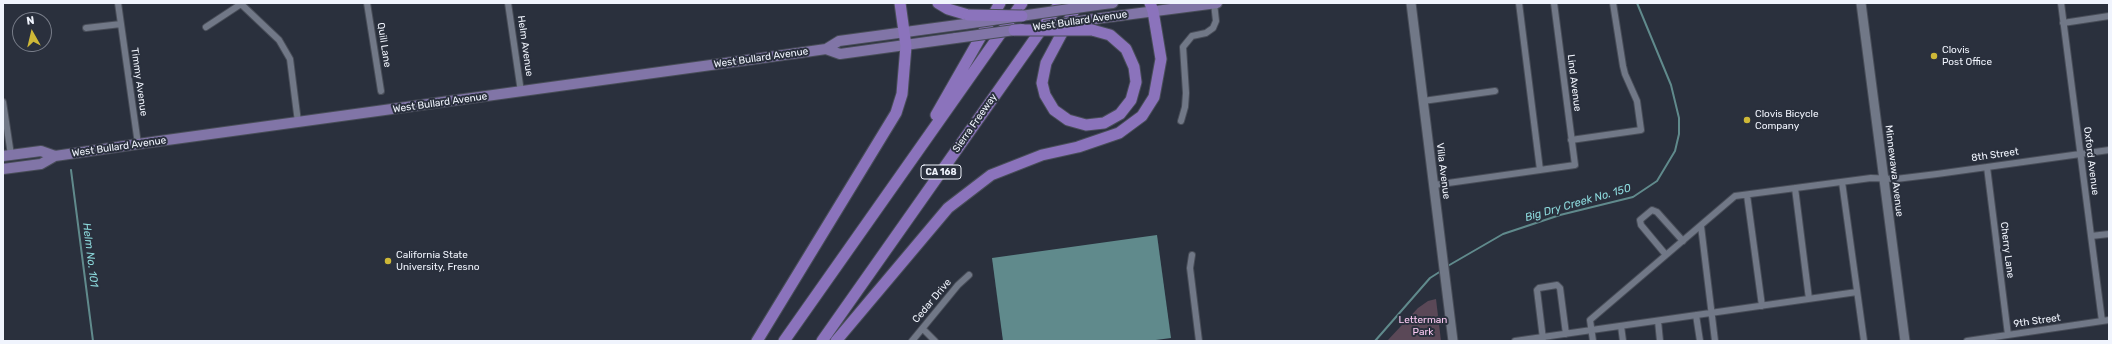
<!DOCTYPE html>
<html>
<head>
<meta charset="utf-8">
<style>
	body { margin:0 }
	#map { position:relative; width:2112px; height:344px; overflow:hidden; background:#2a303d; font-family:Rubik,sans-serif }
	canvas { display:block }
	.frame { position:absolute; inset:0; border:4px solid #f0f4fd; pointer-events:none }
	.north { position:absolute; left:12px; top:12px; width:40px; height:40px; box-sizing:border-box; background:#2a303d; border:1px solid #797e8a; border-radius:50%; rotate:352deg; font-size:11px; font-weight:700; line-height:16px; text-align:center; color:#f0f4fd }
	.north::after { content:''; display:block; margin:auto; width:14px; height:18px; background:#ceb837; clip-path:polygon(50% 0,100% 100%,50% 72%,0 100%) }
</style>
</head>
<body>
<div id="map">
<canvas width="2112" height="344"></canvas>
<div class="frame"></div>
<div class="north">N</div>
</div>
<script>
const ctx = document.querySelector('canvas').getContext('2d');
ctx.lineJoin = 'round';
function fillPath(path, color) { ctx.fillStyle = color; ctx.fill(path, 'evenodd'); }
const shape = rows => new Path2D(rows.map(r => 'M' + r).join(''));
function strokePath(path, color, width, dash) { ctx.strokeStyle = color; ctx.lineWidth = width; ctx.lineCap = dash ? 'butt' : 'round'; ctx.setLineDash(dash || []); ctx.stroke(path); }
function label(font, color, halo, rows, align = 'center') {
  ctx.font = font + ' Rubik,sans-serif'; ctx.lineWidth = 4; ctx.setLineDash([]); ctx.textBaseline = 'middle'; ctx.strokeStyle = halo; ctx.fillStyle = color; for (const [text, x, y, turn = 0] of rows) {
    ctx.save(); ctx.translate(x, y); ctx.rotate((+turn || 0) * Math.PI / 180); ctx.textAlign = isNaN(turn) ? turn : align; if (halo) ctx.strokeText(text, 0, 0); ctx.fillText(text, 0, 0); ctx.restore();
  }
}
fillPath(shape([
	[1436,299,1441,341,1387,341,1418,308,1428,301]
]), '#5a4857');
fillPath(shape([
	[1157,235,1171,338,1148,341,1003,341,992,258]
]), '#608a8c');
strokePath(shape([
	[71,170,93,341],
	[1446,267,1503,234,1560,215,1633,197,1657,181,1675,151,1679,134,1679,118,1671,85,1637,3],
	[1375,341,1430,278,1441,271]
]), '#608a8c', 2);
const minor = shape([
	[118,3,138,144],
	[240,3,279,40,290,59,298,122],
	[367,3,381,91],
	[508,3,521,92],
	[2061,3,2102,321],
	[2063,23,2109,16],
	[206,27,241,4],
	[86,28,121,24],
	[1423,101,1495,91],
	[3,102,11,155],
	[1181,121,1185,107,1186,93,1183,47,1192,36,1206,33,1213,28,1216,21,1214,3],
	[1571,140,1641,130,1637,101,1625,74,1623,66,1613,3],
	[1987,167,2008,335],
	[1540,170,1575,165,1554,3],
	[1842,182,1864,341],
	[1434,185,1540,170,1519,3],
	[1795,188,1809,299],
	[1747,195,1762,306],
	[1701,226,1715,341],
	[2091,236,2109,234],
	[1192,255,1190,268,1199,341],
	[1666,255,1641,225,1640,220,1652,210,1657,212,1683,241],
	[1696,315,1700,341],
	[1658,321,1660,341],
	[1621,326,1623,341],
	[923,329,935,341],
	[1543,339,1537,290,1539,288,1557,285,1560,288,1566,334],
	[912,341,958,285,969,275],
	[1515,341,1857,292],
	[1593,341,1590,320,1735,196,1871,178,1896,179,1937,174,2109,150],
	[1967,341,2109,320]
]);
const secondary = shape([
	[1411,3,1453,341],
	[1861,3,1905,341]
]);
const primary = shape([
	[1104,4,1113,3],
	[1094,19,1217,3],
	[826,49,839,41,965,24],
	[3,156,41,151,55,156],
	[3,169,41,164,55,156,138,144,798,53,826,49,840,54,956,38]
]);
const motorway = shape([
	[938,3,948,9,968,15],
	[1078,3,1046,63,1042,83,1045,95,1054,110,1068,120,1086,125,1104,123,1120,114,1131,100,1136,82,1134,67,1126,49,1110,35,1092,30],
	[936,115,1000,3],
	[757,341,896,113,902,94,906,46,900,3],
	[784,341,1022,3],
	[822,341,1060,3],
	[836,341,948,208,991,175,1042,155,1078,147,1119,133,1142,116,1154,97,1161,59,1153,11,1150,3]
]);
strokePath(minor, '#484d58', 8);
strokePath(secondary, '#484d58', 11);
strokePath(primary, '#484d58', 12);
strokePath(motorway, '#484d58', 13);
strokePath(minor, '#717887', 6);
strokePath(secondary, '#717887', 9);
strokePath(primary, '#8175a7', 10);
strokePath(motorway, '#8b73bc', 11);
const primaryBridge = shape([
	[965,24,1104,4],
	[1044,26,1094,19],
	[956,38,1022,29]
]);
const motorwayBridge = shape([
	[968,15,1022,16],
	[1014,30,1092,30]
]);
strokePath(primaryBridge, '#484d58', 12, []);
strokePath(motorwayBridge, '#484d58', 13, []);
strokePath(primaryBridge, '#8175a7', 10);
strokePath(motorwayBridge, '#8b73bc', 11);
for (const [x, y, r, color] of [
	[1934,56,4,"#ceb837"],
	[1747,120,4,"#ceb837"],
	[388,261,4,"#ceb837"]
]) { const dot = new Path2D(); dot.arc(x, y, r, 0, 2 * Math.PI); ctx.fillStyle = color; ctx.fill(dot); strokePath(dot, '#2a303d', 1.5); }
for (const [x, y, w] of [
	[941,172,40]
]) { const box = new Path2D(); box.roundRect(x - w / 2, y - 7, w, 14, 3); ctx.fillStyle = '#2a303d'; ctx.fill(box); strokePath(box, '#f0f4fd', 1); }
label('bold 9px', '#f0f4fd', null, [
	["CA 168",941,172]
]);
label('10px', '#f0f4fd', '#2a303d', [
	["West Bullard Avenue",1080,21,-8],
	["Quill Lane",384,45,81],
	["Helm Avenue",525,46,82],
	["West Bullard Avenue",761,58,-8],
	["Timmy Avenue",139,82,82],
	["Lind Avenue",1574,83,83],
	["West Bullard Avenue",440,103,-8],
	["Sierra Freeway",975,123,-55],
	["West Bullard Avenue",119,147,-8],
	["8th Street",1995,155,-8],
	["Oxford Avenue",2091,161,83],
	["Villa Avenue",1443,171,83],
	["Minnewawa Avenue",1894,171,83],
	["Cherry Lane",2007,250,83],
	["Cedar Drive",932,301,-50],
	["9th Street",2037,321,-8]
]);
label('10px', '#f0f4fd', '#2a303d', [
	["Clovis",1942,50],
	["Post Office",1942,62],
	["Clovis Bicycle",1755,114],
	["Company",1755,126],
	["California State",396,255],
	["University, Fresno",396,267]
], 'left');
label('10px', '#fbcaf3', '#2a303d', [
	["Letterman",1423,320],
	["Park",1423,332]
]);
label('italic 11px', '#8ddadd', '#2a303d', [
	["Big Dry Creek No. 150",1578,203,-16],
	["Helm No. 101",90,255,83]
]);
</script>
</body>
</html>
